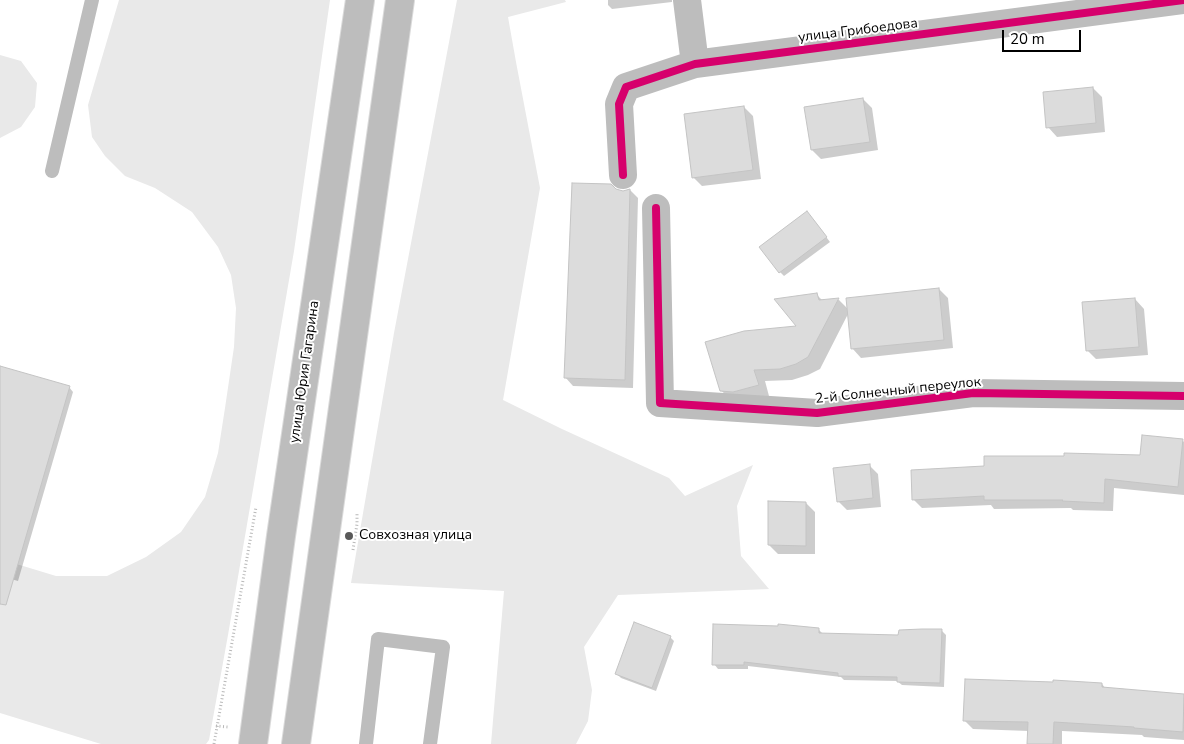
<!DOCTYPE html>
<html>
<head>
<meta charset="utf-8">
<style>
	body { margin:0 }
	#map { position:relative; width:1184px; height:744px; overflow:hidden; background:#fff; font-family:"Nunito Sans",sans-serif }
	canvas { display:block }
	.scale { position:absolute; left:1002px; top:30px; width:79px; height:22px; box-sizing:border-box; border:2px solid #000; border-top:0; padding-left:6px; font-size:15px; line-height:18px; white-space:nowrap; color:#000; -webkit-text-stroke:4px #fff; paint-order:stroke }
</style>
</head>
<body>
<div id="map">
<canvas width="1184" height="744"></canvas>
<div class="scale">20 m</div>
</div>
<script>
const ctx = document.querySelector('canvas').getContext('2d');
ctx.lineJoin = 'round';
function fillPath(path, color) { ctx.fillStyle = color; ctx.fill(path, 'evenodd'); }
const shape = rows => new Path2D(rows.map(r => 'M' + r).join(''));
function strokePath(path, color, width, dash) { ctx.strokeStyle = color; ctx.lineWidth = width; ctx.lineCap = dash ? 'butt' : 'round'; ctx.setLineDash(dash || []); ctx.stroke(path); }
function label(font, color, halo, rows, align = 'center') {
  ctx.font = font + ' "Nunito Sans",sans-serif'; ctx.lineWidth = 4; ctx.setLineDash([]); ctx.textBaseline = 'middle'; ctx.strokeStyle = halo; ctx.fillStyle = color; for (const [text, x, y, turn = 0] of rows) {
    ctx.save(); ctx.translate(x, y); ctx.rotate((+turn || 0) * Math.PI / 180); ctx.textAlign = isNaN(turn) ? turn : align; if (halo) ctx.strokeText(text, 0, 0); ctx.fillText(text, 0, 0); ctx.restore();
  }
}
fillPath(shape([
	[119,0,330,0,294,251,228,635,209,740,206,744,101,744,0,713,0,559,56,576,107,576,146,557,181,532,205,497,218,453,225,408,234,347,236,308,231,275,218,247,192,212,155,188,125,176,105,156,92,137,88,105],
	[457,0,565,0,566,2,508,17,516,62,540,188,503,400,562,429,669,478,685,496,753,465,737,506,741,556,769,589,618,595,584,647,592,690,588,721,576,744,491,744,504,591,351,583,394,333],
	[0,55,21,61,37,83,35,107,21,127,0,138]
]), '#e9e9e9');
fillPath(shape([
	[608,0,672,0,672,2,612,9,608,5],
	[1093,88,1102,97,1105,132,1057,137,1048,127],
	[863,99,872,108,878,150,821,159,812,150],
	[744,107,753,116,761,179,702,186,693,177],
	[616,190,623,192,630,190,638,198,633,388,573,386,565,377],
	[811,217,830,242,784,276,780,272],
	[939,289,948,298,953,348,861,358,852,348,848,314,820,369,808,375,792,380,765,381,769,396,745,403,732,402,721,390,799,327,816,294,823,301,839,300,848,309],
	[1135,299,1144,309,1148,355,1096,359,1087,350],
	[0,367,69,387,73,392,18,581,0,576],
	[1183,441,1184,442,1184,495,1114,488,1113,511,1073,510,1071,508,994,509,991,505,922,508,913,499,985,467,1065,457,1141,457],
	[869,465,878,474,881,507,847,510,838,501],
	[806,503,815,512,815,554,778,554,769,545],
	[819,630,823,634,900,636,942,631,946,635,944,687,902,685,897,681,844,680,841,677,748,666,748,669,718,669,714,664],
	[670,637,674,641,656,691,621,678,617,674],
	[1102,684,1106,689,1184,695,1184,740,1144,737,1142,735,1062,731,1062,744,1029,744,1029,731,973,729,964,720]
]), '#0003');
const building = shape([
	[1093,87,1096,123,1046,128,1043,92,1093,87],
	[863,98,870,142,811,150,804,107,863,98],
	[744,106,753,170,692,178,684,114,744,106],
	[572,183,611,184,616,189,623,191,630,189,625,380,564,378,572,183],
	[807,211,827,237,779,273,759,247,807,211],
	[939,288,944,340,851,349,846,298,939,288],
	[817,293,819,300,839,298,808,357,796,364,780,369,754,370,759,385,733,392,720,391,705,342,744,331,796,326,774,299,817,293],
	[1135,298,1139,347,1086,351,1082,302,1135,298],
	[0,366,70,386,6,605,0,604,0,366],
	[1142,435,1183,439,1178,487,1105,479,1104,503,1062,501,1063,500,984,500,984,496,912,500,911,470,984,466,984,456,1064,456,1064,453,1140,455,1142,435],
	[870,464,873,498,837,502,833,468,870,464],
	[768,501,806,502,806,546,768,545,768,501],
	[634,622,671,636,652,688,615,674,634,622],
	[713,624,778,626,778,624,819,628,819,633,898,635,899,630,922,629,942,629,940,683,897,682,897,677,838,676,838,673,744,662,744,665,712,665,713,624],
	[965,679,1053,682,1053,680,1102,683,1102,687,1184,694,1183,732,1134,728,1134,727,1054,722,1053,744,1027,744,1028,722,963,721,965,679]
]);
fillPath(building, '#dcdcdc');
strokePath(building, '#c4c4c4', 1);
const primary = shape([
	[253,744,281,536,360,0],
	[296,744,400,0]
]);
strokePath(primary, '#dbdbdb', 30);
strokePath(shape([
	[353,550,357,524,357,514],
	[216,726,228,727],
	[214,744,256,507]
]), '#b8b8b8', 3, [1, 2.5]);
strokePath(shape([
	[52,171,92,0],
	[366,744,378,639,443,647,430,744]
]), '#bdbdbd', 14);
strokePath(shape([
	[687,0,695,64],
	[623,175,619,104,626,87,695,64,1184,0],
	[656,208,660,403,817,413,973,393,1184,396]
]), '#bdbdbd', 28);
strokePath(primary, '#bdbdbd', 28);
strokePath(shape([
	[623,175,619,104,626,87,695,64,1184,0],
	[656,208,660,403,817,413,973,393,1184,396]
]), '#d6006c', 8);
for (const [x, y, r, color] of [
	[349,536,5,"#595959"]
]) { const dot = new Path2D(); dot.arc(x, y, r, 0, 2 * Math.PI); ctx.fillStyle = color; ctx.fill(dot); strokePath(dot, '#fff', 2); }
label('14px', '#000', '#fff', [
	["улица Грибоедова",858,31,-7],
	["улица Юрия Гагарина",305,372,-82],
	["2-й Солнечный переулок",898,391,-6]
]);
label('14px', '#000', '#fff', [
	["Совхозная улица",359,536]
], 'left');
</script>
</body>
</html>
